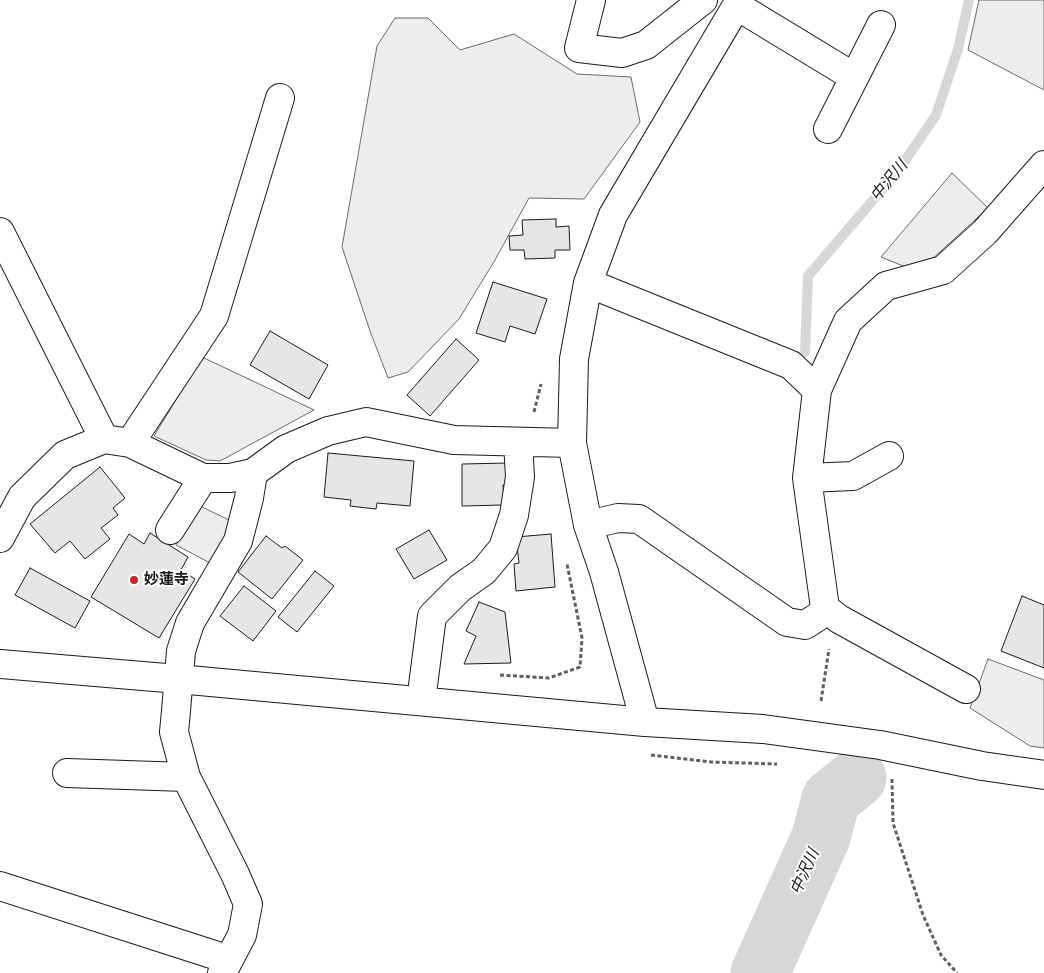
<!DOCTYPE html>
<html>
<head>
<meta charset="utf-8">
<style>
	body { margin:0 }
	canvas { display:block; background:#fff }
</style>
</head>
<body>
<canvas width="1044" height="973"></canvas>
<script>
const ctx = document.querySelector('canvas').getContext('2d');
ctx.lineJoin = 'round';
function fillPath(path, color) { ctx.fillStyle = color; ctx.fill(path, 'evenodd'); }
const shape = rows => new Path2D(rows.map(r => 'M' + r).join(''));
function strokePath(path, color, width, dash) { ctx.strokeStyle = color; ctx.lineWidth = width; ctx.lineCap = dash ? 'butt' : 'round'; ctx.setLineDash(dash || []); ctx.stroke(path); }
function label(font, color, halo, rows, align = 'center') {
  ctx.font = font + ' "Roboto Serif","Noto Sans JP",serif'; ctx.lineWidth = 4; ctx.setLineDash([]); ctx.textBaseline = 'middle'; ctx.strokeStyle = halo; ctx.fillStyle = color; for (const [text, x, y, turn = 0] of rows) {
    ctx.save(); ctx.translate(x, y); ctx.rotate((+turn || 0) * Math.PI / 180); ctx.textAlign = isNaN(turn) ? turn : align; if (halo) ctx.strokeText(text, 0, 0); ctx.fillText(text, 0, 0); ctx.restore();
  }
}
const built = shape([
	[979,0,1044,0,1044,90,968,50,979,0],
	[395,18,428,18,460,50,514,34,577,74,631,77,640,122,584,199,529,198,495,260,459,319,408,372,388,378,370,331,342,247,377,46,395,18],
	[952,173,988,208,918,272,881,257,952,173],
	[202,357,314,410,220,461,206,460,154,436,202,357],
	[196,504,233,522,212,564,176,545,196,504],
	[988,659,1044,680,1044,748,1030,746,970,708,988,659]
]);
fillPath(built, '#ededed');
strokePath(built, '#6a6a6a', 1);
strokePath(shape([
	[805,352,808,276,898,171,936,115,958,49,969,0]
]), '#d7d7d7', 10);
strokePath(shape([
	[760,973,821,837,831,799,857,778]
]), '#d7d7d7', 59);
const building = shape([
	[556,219,556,227,569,226,570,250,555,250,555,258,525,259,524,250,510,250,509,236,523,235,522,220,556,219],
	[493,282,547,299,535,334,510,326,505,342,476,333,493,282],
	[270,331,328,365,309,399,250,365,270,331],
	[456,339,479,360,430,416,407,395,456,339],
	[328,453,414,461,410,506,377,503,376,509,350,506,351,500,324,497,328,453],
	[508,463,508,485,503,485,504,505,462,506,462,464,508,463],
	[100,467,125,498,113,508,118,515,101,528,110,539,85,559,70,541,55,553,30,524,100,467],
	[429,530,447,560,414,579,396,549,429,530],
	[150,533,188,557,181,570,195,579,159,638,91,597,129,534,144,544,150,533],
	[551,534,555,587,516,591,514,564,519,563,516,537,551,534],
	[266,536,282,548,285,546,303,560,272,599,238,572,266,536],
	[30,568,90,601,75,628,15,595,30,568],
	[315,571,334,586,297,632,278,617,315,571],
	[244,586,276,611,253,641,220,616,244,586],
	[1022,596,1044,605,1044,668,1001,651,1022,596],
	[479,602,505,612,511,663,464,664,476,636,466,631,479,602]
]);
fillPath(building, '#e6e6e6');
strokePath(building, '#1a1a1a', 1);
const minor = shape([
	[591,0,579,48,622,53,646,45,703,0],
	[737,6,854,77],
	[828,129,881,25],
	[0,232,104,439],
	[588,283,791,365,817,390],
	[130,443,214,316,280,98],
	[807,478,853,476,889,456],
	[588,525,618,518,639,519,787,622,805,625,819,616,825,608,807,478,817,390,848,321,886,286,943,270,985,232,1044,165],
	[170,530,203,478],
	[0,538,22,497,65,455,104,439,130,443,203,478,230,478,253,473,286,449,328,431,366,422,454,440,572,443],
	[825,608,839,619,966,689],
	[0,664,178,679,645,722,763,729,880,745,982,766,1044,775],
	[421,701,432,616,460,588,484,571,503,548,514,515,520,477,518,442],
	[645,722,604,572,588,525,572,443,574,359,588,283,613,215,740,0],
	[67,773,186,777],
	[0,886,227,959],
	[222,973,242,935,248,904,235,874,186,777,174,732,176,711,181,651,190,623,238,541,249,498,253,473]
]);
strokePath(minor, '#1a1a1a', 30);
strokePath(shape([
	[534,412,541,384],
	[500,675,549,678,580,667,582,638,567,564],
	[821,701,829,649],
	[651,755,711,762,777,764],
	[892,779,893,823,923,915,941,955,957,973]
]), '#5f5f5f', 3, [4, 2.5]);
strokePath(minor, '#fff', 28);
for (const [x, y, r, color] of [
	[134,580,5,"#c62828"]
]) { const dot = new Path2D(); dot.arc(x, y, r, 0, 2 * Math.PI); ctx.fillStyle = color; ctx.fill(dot); strokePath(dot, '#fff', 2); }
label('bold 15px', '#1a1a1a', '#fff', [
	["妙蓮寺",144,580]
], 'left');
label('italic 16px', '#1a1a1a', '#fff', [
	["中沢川",889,181,-51],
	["中沢川",805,872,-66]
]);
</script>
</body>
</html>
